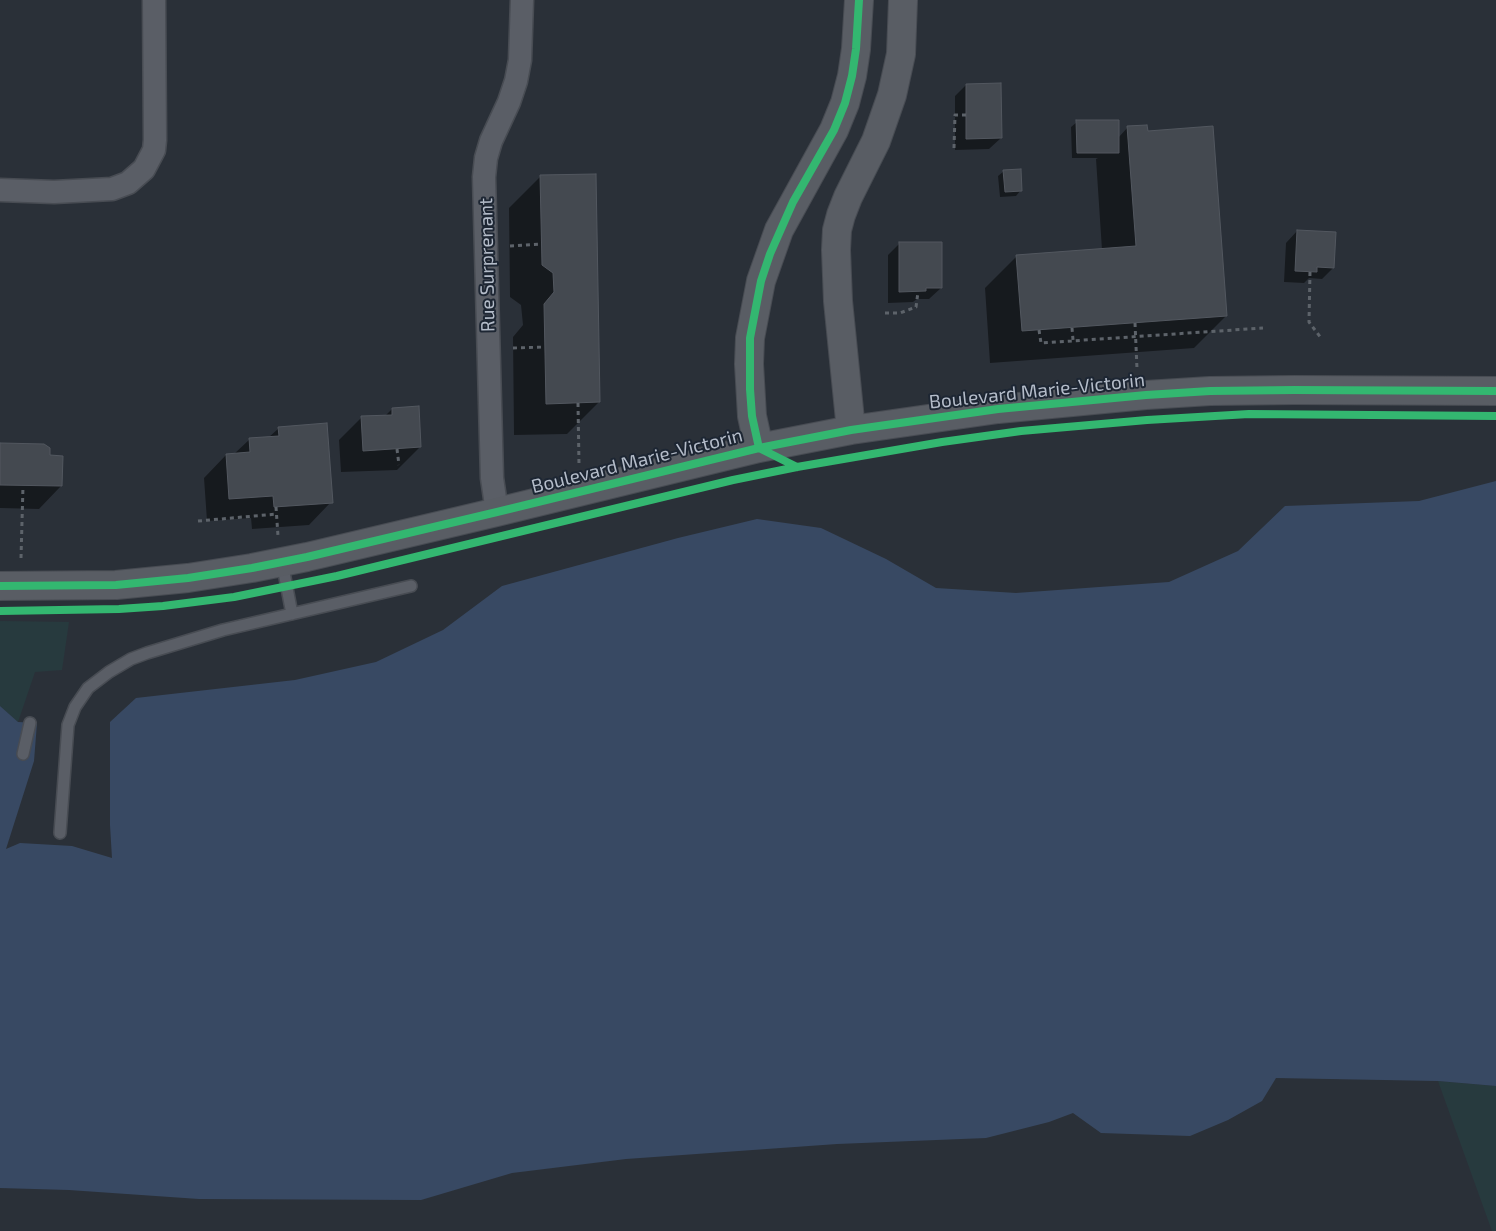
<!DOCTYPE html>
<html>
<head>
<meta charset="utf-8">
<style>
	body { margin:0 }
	canvas { display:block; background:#2a3038 }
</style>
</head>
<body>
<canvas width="1496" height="1231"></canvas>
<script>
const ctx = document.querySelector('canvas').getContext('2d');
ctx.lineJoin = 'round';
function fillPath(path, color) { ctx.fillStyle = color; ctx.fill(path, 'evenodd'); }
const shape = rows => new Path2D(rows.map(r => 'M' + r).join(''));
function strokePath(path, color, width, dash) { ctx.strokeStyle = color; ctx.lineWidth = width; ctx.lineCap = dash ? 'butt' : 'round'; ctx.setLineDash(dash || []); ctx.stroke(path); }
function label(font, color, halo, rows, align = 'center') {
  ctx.font = font + ' "Exo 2",sans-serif'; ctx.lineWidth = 4; ctx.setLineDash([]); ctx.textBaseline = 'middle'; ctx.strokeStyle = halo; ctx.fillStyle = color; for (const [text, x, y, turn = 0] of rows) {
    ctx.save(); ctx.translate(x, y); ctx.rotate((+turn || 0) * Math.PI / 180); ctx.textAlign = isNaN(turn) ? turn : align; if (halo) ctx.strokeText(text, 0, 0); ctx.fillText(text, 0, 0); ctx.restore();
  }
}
fillPath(shape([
	[0,621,69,622,62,670,35,672,18,722,0,706],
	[1438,1081,1496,1086,1496,1231,1492,1231]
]), '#273a3e');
fillPath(shape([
	[1496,481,1496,1086,1438,1081,1276,1078,1262,1101,1228,1120,1190,1136,1101,1133,1073,1113,1049,1122,986,1138,837,1144,626,1159,512,1173,421,1200,199,1199,69,1190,0,1188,0,706,18,722,37,723,34,761,6,849,20,843,72,846,112,858,110,825,110,722,136,698,295,680,376,662,443,630,502,586,678,538,757,519,821,528,886,559,936,588,1016,593,1169,582,1238,551,1285,506,1419,501]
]), '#384963');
fillPath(shape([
	[966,85,1001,138,989,149,955,150,955,96],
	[1077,122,1118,138,1128,127,1147,132,1226,316,1194,348,990,363,985,288,1017,256,1102,250,1096,159,1098,158,1072,158,1071,127],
	[1004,171,1021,190,1016,196,1000,197,998,176],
	[541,176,599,402,567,434,514,435,513,337,523,325,521,305,510,297,509,208],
	[1297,231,1333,268,1322,279,1309,278,1304,283,1284,282,1286,243],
	[900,243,941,288,929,299,917,299,913,302,888,303,888,255],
	[392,409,420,447,397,470,341,472,339,440,362,417,385,416],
	[279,428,331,502,309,525,252,529,251,518,207,521,204,478,226,455,234,454,250,439,269,437],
	[0,444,48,456,61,486,39,509,0,508]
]), '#0007');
const building = shape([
	[1001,83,1002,138,966,139,966,84,1001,83],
	[1076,120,1119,120,1119,153,1077,153,1076,120],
	[1147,125,1148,131,1213,126,1227,316,1022,331,1016,255,1136,246,1127,126,1147,125],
	[1021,169,1022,191,1005,192,1003,170,1021,169],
	[596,174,600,402,546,404,544,304,554,292,553,273,542,265,540,175,596,174],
	[1297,230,1336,232,1334,268,1317,267,1317,272,1295,271,1297,230],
	[899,242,942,242,942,288,926,288,926,291,899,292,899,242],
	[419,406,421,447,363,451,361,416,392,415,392,408,419,406],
	[327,423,333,503,274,507,273,496,229,499,226,454,250,452,249,438,279,436,278,427,327,423],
	[0,443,44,444,50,448,50,455,63,456,62,486,0,485,0,443]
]);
fillPath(building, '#444950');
strokePath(building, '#52575f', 1);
const lane = shape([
	[282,562,292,614],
	[23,754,30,723],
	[60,833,68,725,75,707,88,688,109,672,131,659,147,653,223,630,411,586]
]);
const street = shape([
	[0,190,54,192,112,189,128,183,144,169,154,150,155,140,154,0],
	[497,512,492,478,484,177,486,158,491,141,509,102,516,81,520,60,522,0]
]);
const secondary = shape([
	[851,430,838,301,836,250,837,230,841,215,848,197,876,141,892,95,901,54,903,0],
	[759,448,752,416,749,364,750,338,761,281,779,230,834,130,845,103,852,76,856,49,859,0],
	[0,586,116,585,188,578,252,568,307,557,497,512,759,448,851,430,998,409,1146,395,1210,391,1294,390,1496,391]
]);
strokePath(lane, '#484c53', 14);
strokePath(street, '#484c53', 25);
strokePath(secondary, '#484c53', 30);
strokePath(shape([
	[954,148,955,115,966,115],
	[510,246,541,244],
	[1310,272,1309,322,1321,338],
	[885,313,900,313,916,307,918,292],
	[1135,323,1137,369],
	[1072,328,1073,340],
	[1039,330,1041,343,1263,328],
	[513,348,545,347],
	[578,403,579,465],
	[397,449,399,465],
	[276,507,278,536],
	[198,521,277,514],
	[21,558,23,486]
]), '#5d636a', 3, [4, 4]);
strokePath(lane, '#5a5e66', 11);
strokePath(street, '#5a5e66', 22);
strokePath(secondary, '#595d64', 28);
strokePath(shape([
	[797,467,759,448,752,416,750,389,750,338,761,281,770,254,793,202,834,130,845,103,852,76,856,49,859,0],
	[0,586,116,585,188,578,252,568,307,557,497,512,759,448,851,430,998,409,1146,395,1210,391,1294,390,1496,391],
	[0,611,119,609,163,606,234,597,337,576,733,480,797,467,942,442,1021,431,1147,420,1249,414,1496,416]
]), '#33b770', 8);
label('19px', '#b4bcc9', '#1d2633', [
	["Rue Surprenant",487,265,-91],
	["Boulevard Marie-Victorin",1037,391,-6],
	["Boulevard Marie-Victorin",637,461,-14]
]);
</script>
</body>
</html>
